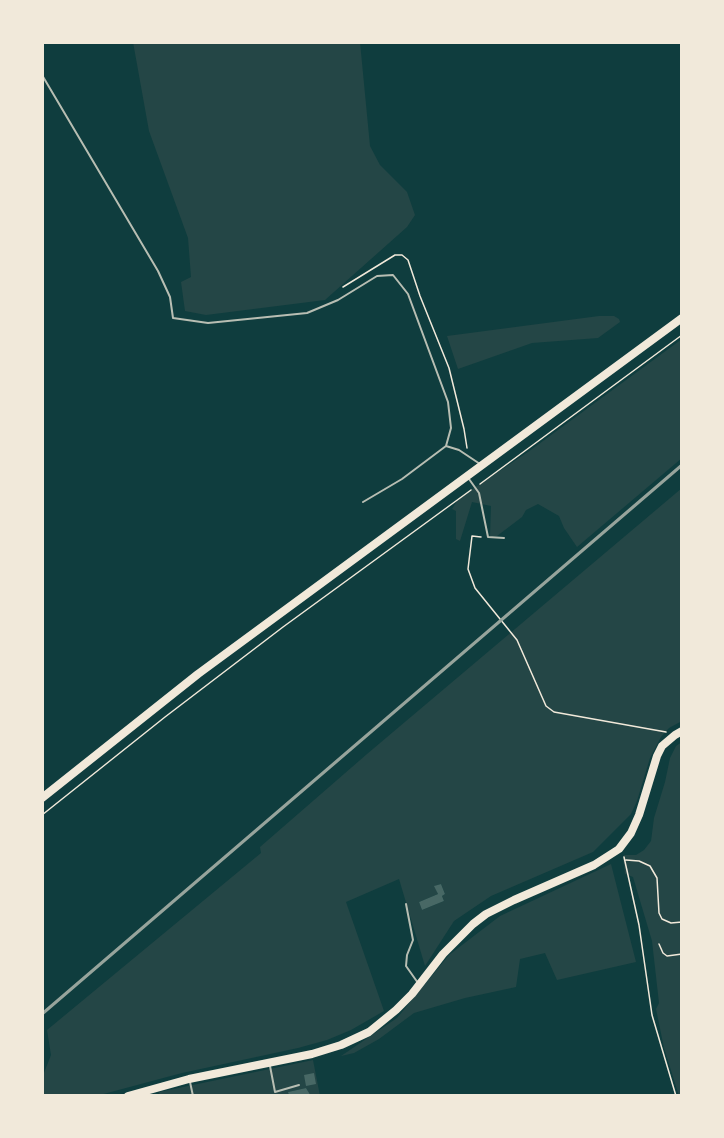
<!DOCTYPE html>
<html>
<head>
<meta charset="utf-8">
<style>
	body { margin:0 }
	#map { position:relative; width:724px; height:1138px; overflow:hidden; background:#0f3d3e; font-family:Poppins,sans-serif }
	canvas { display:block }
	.frame { position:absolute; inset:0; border:44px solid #f1e9da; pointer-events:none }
</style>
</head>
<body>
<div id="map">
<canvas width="724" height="1138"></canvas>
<div class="frame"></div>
</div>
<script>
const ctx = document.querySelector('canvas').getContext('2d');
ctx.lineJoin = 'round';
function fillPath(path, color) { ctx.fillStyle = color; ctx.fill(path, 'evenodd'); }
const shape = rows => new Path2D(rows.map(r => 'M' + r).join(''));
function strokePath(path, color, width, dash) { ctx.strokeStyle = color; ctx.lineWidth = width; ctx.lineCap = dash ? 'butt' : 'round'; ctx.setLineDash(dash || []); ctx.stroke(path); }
fillPath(shape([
	[133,42,360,42,370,146,380,165,407,192,415,215,407,227,325,300,206,315,185,311,181,282,191,277,188,238,149,131],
	[599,316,614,316,619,319,620,322,598,338,532,343,458,369,447,336],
	[682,339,682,458,577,547,564,528,559,516,538,504,526,510,522,517,497,536,490,536,491,506,472,502,460,541,456,539,456,511,452,509,457,501,465,494,528,452],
	[682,488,682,721,669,728,661,737,650,758,637,801,631,814,593,852,491,896,454,921,425,966,399,879,346,902,384,1011,351,1030,327,1040,298,1048,182,1073,96,1096,42,1096,42,1078,51,1055,47,1030,261,853,260,847,367,754],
	[441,884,445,894,442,896,444,901,422,910,419,902,438,894,435,886],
	[682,742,682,1096,679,1096,664,1048,656,1009,659,1003,652,941,633,877,625,874,623,858,624,855,636,855,644,850,651,841,654,818,665,782,670,758,676,746],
	[611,864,636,962,557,980,545,953,520,959,516,987,465,998,414,1013,379,1039,354,1053,341,1056,397,1018,449,955,500,916],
	[313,1060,320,1096,311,1096,306,1088,288,1092,288,1095,282,1096,160,1096,159,1092]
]), '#244646');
fillPath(shape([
	[441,884,445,894,442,896,444,901,422,910,419,902,438,894,434,886],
	[314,1073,316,1084,306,1086,304,1075],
	[306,1088,311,1096,289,1096,288,1092]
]), '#486865');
strokePath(shape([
	[343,287,395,255,402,255,408,260,420,296,449,368,464,429,467,448],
	[480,484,682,335],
	[481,537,472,536,468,569,475,588,517,640,546,706,554,712,666,732],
	[42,815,165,717,283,627,471,490],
	[624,857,639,925,652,1015,676,1096],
	[626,860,639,861,650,866,657,878,659,913,662,919,671,923,682,922],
	[659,944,663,953,667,956,682,954]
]), '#f1e9da', 1.5);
strokePath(shape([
	[42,75,158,271,170,297,173,318,208,323,307,313,338,300,377,276,393,275,408,294,448,402,451,428,446,446],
	[469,479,479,493,488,537,504,538],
	[363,502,402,479,446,446,459,450,480,464],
	[406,904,413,940,407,955,406,966,418,983],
	[270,1066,275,1092,299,1085],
	[190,1082,193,1096]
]), '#b8beb3', 2);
strokePath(shape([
	[128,1096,189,1079,312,1054,341,1045,369,1032,396,1010,412,994,443,954,473,924,486,914,514,900,594,865,619,849,631,833,639,815,657,756,662,746,675,735,682,731]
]), '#f1e9da', 8);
strokePath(shape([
	[42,798,198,674,682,318]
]), '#f1e9da', 8);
strokePath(shape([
	[42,1014,682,465]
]), '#97a49c', 3);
</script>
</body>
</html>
